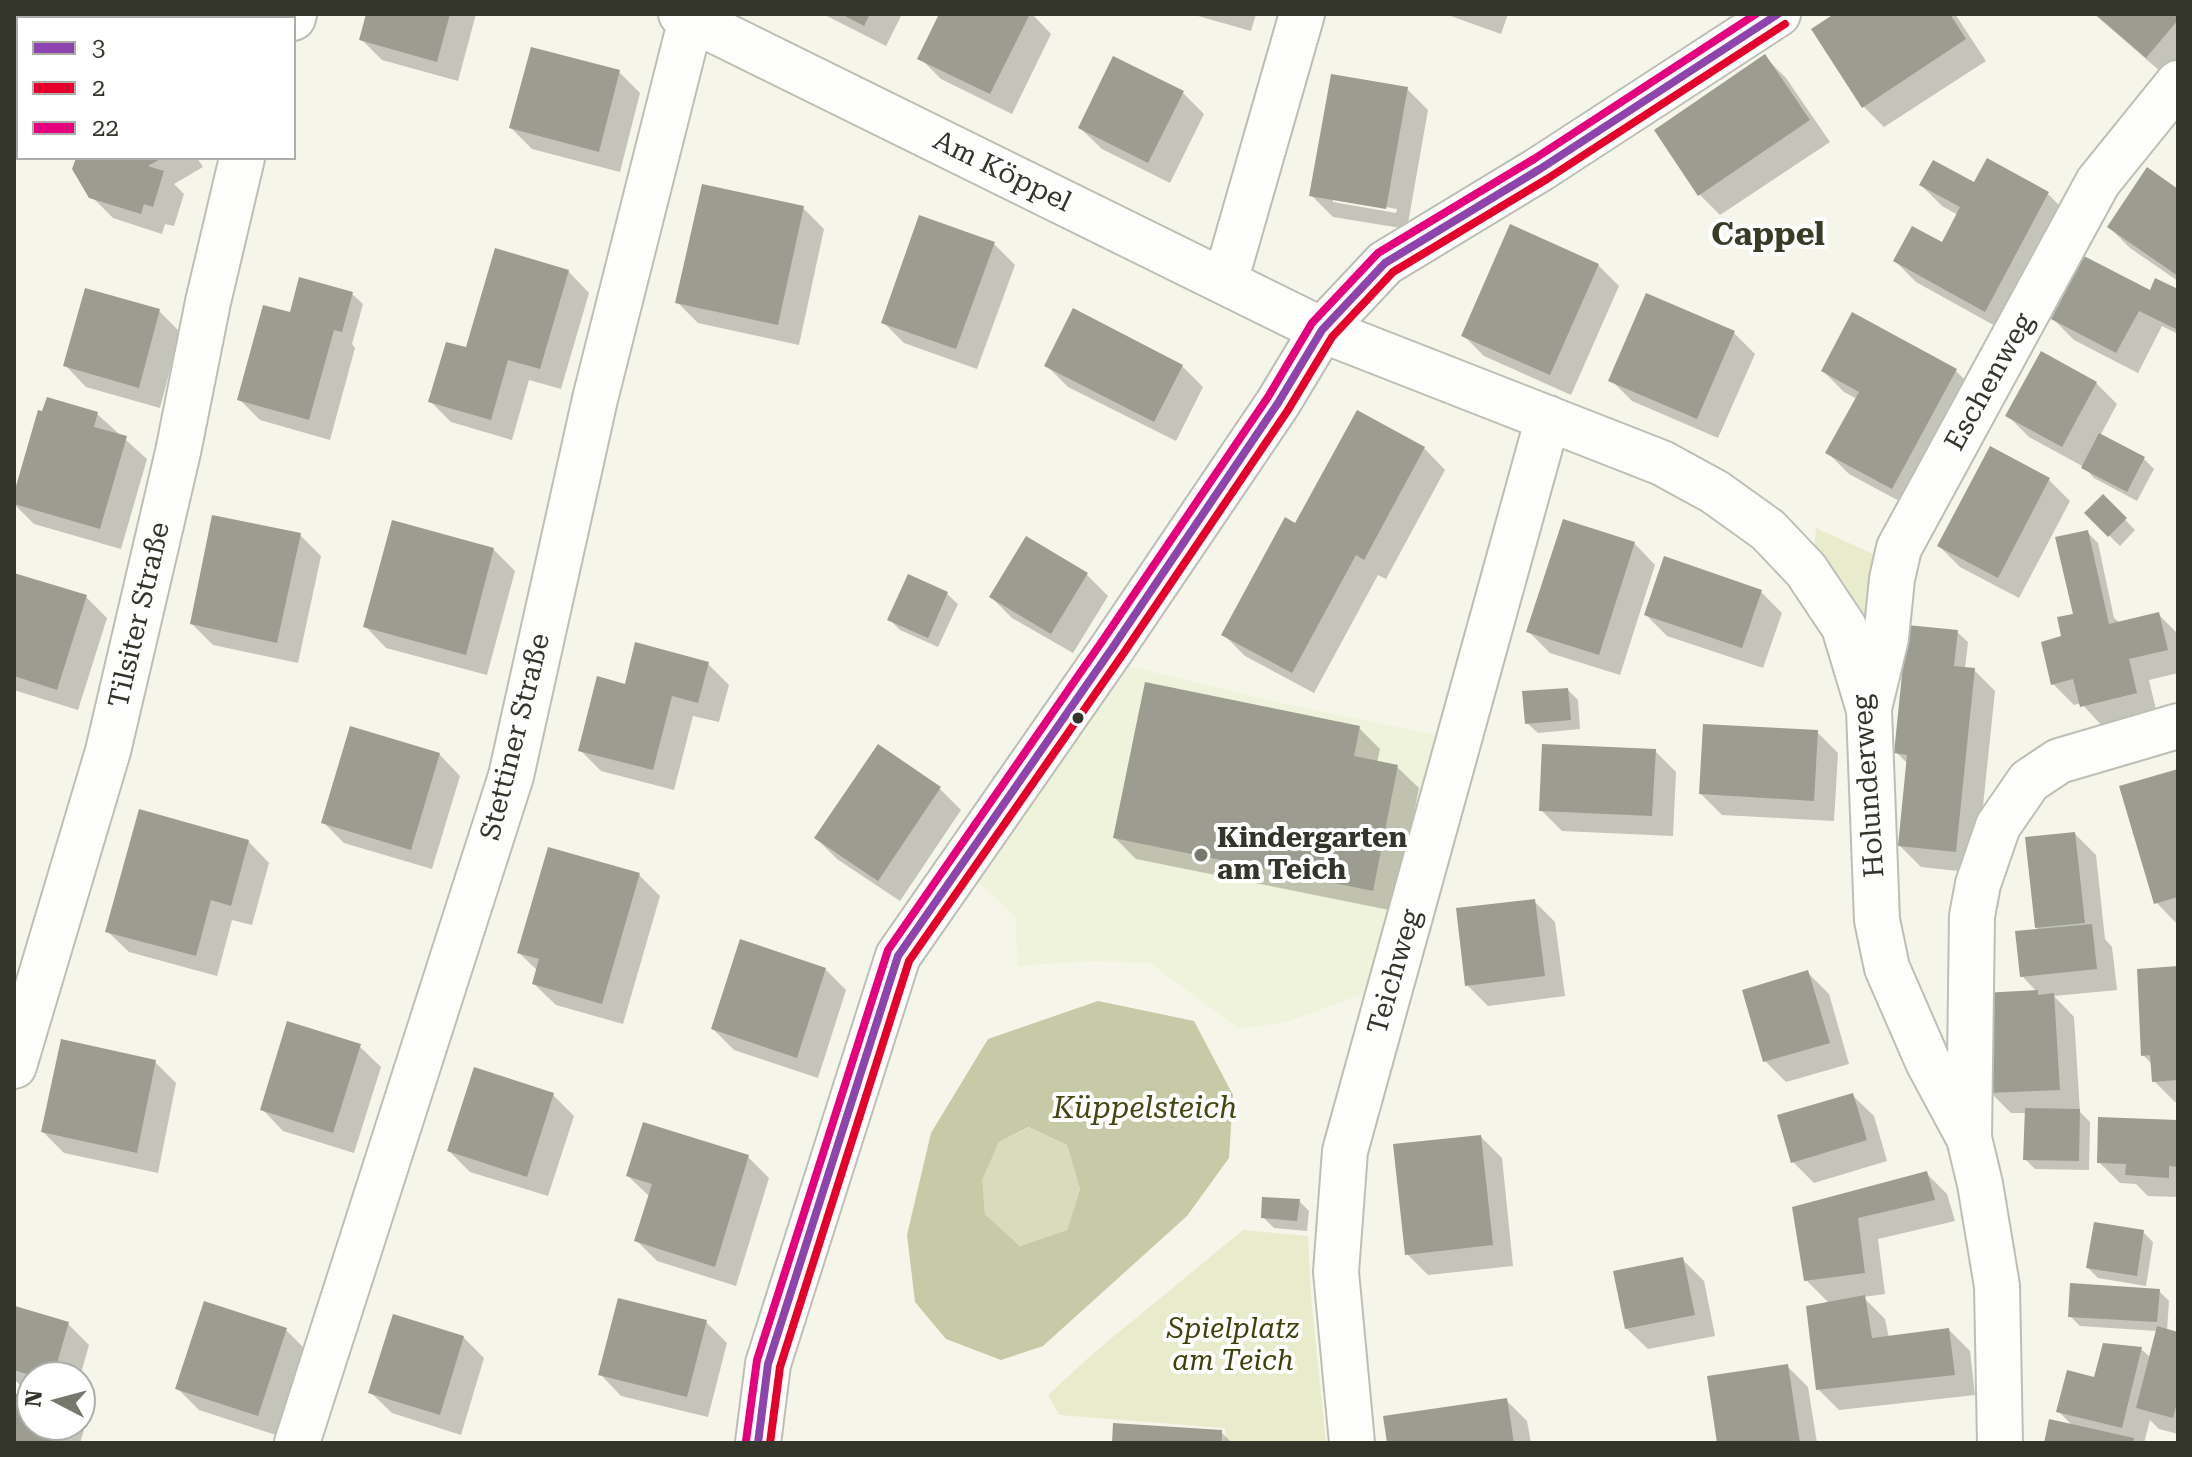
<!DOCTYPE html>
<html>
<head>
<meta charset="utf-8">
<style>
	body { margin:0 }
	#map { position:relative; width:2192px; height:1457px; overflow:hidden; background:#f5f6e9; font-family:"Roboto Serif",serif }
	canvas { display:block }
	.frame { position:absolute; inset:0; border:16px solid #33342a; pointer-events:none }
	.legend { position:absolute; left:16px; top:16px; width:280px; height:144px; box-sizing:border-box; background:#fff; border:2px solid #adaeaa; margin:0; padding:10px 14px; list-style:none; font-size:24px; color:#33342a }
	.legend li { display:flex; align-items:center; gap:16px; height:40px }
	.legend b { width:40px; border:2px solid #adaeaa }
	.north { position:absolute; left:16px; top:1361px; width:80px; height:80px; box-sizing:border-box; background:#fff; border:2px solid #adaeaa; border-radius:50%; rotate:276deg; font-size:22px; font-weight:700; line-height:32px; text-align:center; color:#33342a }
	.north::after { content:''; display:block; margin:auto; width:28px; height:36px; background:#77786d; clip-path:polygon(50% 0,100% 100%,50% 72%,0 100%) }
</style>
</head>
<body>
<div id="map">
<canvas width="2192" height="1457"></canvas>
<div class="frame"></div>
<ul class="legend">
<li><b style="height:10px;background:#8e44ad"></b>3</li>
<li><b style="height:10px;background:#e4002b"></b>2</li>
<li><b style="height:10px;background:#e5007d"></b>22</li>
</ul>
<div class="north">N</div>
</div>
<script>
const ctx = document.querySelector('canvas').getContext('2d');
ctx.lineJoin = 'round';
function fillPath(path, color) { ctx.fillStyle = color; ctx.fill(path, 'evenodd'); }
const shape = rows => new Path2D(rows.map(r => 'M' + r).join(''));
function strokePath(path, color, width, dash) { ctx.strokeStyle = color; ctx.lineWidth = width; ctx.lineCap = dash ? 'butt' : 'round'; ctx.setLineDash(dash || []); ctx.stroke(path); }
function label(font, color, halo, rows, align = 'center') {
  ctx.font = font + ' "Roboto Serif",serif'; ctx.lineWidth = 8; ctx.setLineDash([]); ctx.textBaseline = 'middle'; ctx.strokeStyle = halo; ctx.fillStyle = color; for (const [text, x, y, turn = 0] of rows) {
    ctx.save(); ctx.translate(x, y); ctx.rotate((+turn || 0) * Math.PI / 180); ctx.textAlign = isNaN(turn) ? turn : align; if (halo) ctx.strokeText(text, 0, 0); ctx.fillText(text, 0, 0); ctx.restore();
  }
}
fillPath(shape([
	[1124,665,1281,703,1445,737,1371,991,1287,1022,1239,1029,1150,963,1090,961,1018,966,1015,917,974,878]
]), '#f0f3db');
fillPath(shape([
	[1816,528,1875,555,1867,587,1863,637,1814,551],
	[1243,1230,1308,1236,1311,1297,1326,1443,1225,1443,1225,1428,1059,1415,1048,1395,1096,1351]
]), '#e8ebcc');
fillPath(shape([
	[1030,1127,1067,1145,1080,1189,1067,1230,1020,1246,985,1214,981,1180,999,1142]
]), '#d8dcbc');
fillPath(shape([
	[1098,1001,1194,1021,1233,1095,1229,1158,1187,1216,1043,1346,1001,1360,946,1339,915,1302,907,1235,931,1133,988,1039],
	[1029,1127,1067,1145,1080,1189,1067,1230,1020,1246,985,1214,982,1180,999,1142]
]), '#c7caa6');
fillPath(shape([
	[368,14,476,14,458,81,382,60,361,39],
	[823,14,902,14,886,46],
	[942,14,1032,14,1051,34,1012,114,941,79,920,58],
	[1191,14,1256,14,1251,31],
	[1445,14,1508,14,1501,34],
	[1838,14,1955,14,1986,61,1884,127,1863,106],
	[2094,14,2178,14,2178,66,2168,78],
	[1765,57,1786,78,1830,142,1720,215,1699,194],
	[619,72,640,93,620,172,532,149,511,128],
	[1407,89,1428,110,1407,229,1333,217,1312,196],
	[1333,198,1397,209,1396,213,1333,202],
	[1183,93,1204,114,1170,183,1102,149,1080,128],
	[78,158,197,158,203,167,174,184,184,194,174,226,165,224,162,234,113,218,91,196],
	[1988,161,2048,194,2069,215,2006,332,1916,282,1895,261,1942,245,1958,215,1942,206,1921,185,1975,185],
	[2178,191,2178,281,2130,248,2109,227],
	[803,208,824,229,799,345,698,323,677,302],
	[994,244,1015,265,977,369,904,343,883,322],
	[1598,265,1619,286,1571,395,1484,356,1463,335],
	[568,271,589,293,561,389,529,380,512,440,451,422,430,401,467,350],
	[2178,291,2178,334,2162,326,2138,373,2074,340,2053,319,2150,293],
	[352,294,363,304,352,344,355,348,330,440,260,420,239,399,297,316],
	[159,311,180,332,160,408,86,387,65,365],
	[1734,333,1755,354,1718,438,1632,401,1611,380],
	[1047,366,1182,366,1203,387,1176,441,1068,387],
	[1823,371,1956,371,1977,392,1914,509,1849,474,1828,453,1857,399,1844,392],
	[2096,383,2117,404,2100,436,2144,459,2154,469,2137,501,2094,478,2084,467,2029,437,2008,416],
	[97,414,147,459,121,549,34,524,14,504,14,500],
	[1424,448,1445,470,1386,579,1378,575,1314,693,1245,656,1224,635,1296,525],
	[2049,480,2070,501,2019,598,1960,567,1939,546],
	[2103,497,2135,530,2120,546,2086,513],
	[2087,532,2098,543,2114,618,2120,623,2158,614,2178,634,2178,673,2149,680,2157,714,2103,727,2081,703,2074,705,2053,684,2063,638,2075,615],
	[300,535,321,556,298,663,213,645,192,624],
	[1634,543,1655,565,1620,675,1550,653,1529,632],
	[493,549,515,571,487,675,386,648,365,626],
	[14,575,86,597,107,618,78,710,14,690],
	[1087,575,1108,596,1073,653,1012,618,991,597],
	[1761,592,1782,613,1763,668,1667,636,1646,615],
	[947,594,958,604,938,647,900,630,890,620],
	[1957,632,1968,642,1965,669,1974,670,1995,691,1976,873,1921,867,1900,846,1908,764,1896,752],
	[708,664,729,685,719,722,693,716,674,790,601,771,580,750,626,686],
	[1568,690,1578,700,1580,729,1538,733,1527,723],
	[1359,728,1380,749,1377,763,1397,767,1419,788,1394,911,1136,859,1115,838],
	[1817,732,1838,753,1834,821,1722,815,1701,794],
	[1655,751,1676,772,1673,836,1562,831,1541,810],
	[439,754,460,776,432,869,344,843,323,822],
	[2178,771,2178,925,2156,902],
	[940,789,961,810,900,901,837,859,816,838],
	[2075,834,2096,855,2105,939,2112,947,2117,990,2054,996,2074,1017,2080,1112,2090,1122,2089,1170,2035,1169,2025,1159,2026,1113,2011,1113,1990,1092,2037,992,2022,976,2037,931,2027,839],
	[248,841,269,863,252,925,232,920,217,976,129,952,107,931],
	[639,875,660,896,623,1024,556,1005,534,984,538,971,519,953],
	[1534,901,1555,922,1565,996,1488,1006,1467,985],
	[2178,968,2178,1102,2175,1102,2154,1081,2153,1065,2143,1055],
	[825,969,846,990,818,1078,734,1050,713,1029],
	[1808,973,1829,994,1849,1064,1786,1082,1765,1061],
	[359,1046,381,1067,354,1153,283,1131,262,1109],
	[155,1062,176,1083,158,1173,64,1153,43,1132],
	[553,1095,574,1116,548,1196,470,1172,449,1151],
	[1852,1095,1874,1116,1887,1161,1814,1183,1793,1162],
	[2178,1122,2178,1197,2148,1196,2136,1184,2120,1183,2099,1162],
	[1481,1137,1502,1158,1513,1266,1428,1275,1407,1254],
	[748,1157,769,1178,736,1286,657,1261,636,1240,650,1197,628,1176],
	[1926,1173,1947,1194,1955,1221,1878,1239,1885,1294,1863,1297,1885,1319,1889,1338,1949,1330,1970,1351,1975,1395,1839,1410,1818,1389,1830,1304,1806,1280,1795,1209],
	[1299,1201,1309,1211,1307,1231,1274,1228,1263,1217],
	[2143,1232,2153,1242,2146,1286,2098,1278,2088,1268],
	[1683,1260,1704,1281,1715,1336,1648,1349,1626,1328],
	[2159,1291,2169,1301,2167,1331,2178,1334,2178,1434,2159,1429,2150,1420,2144,1443,2046,1443,2073,1426,2058,1411,2095,1379,2141,1349,2151,1358,2157,1331,2080,1326,2070,1316],
	[17,1309,68,1324,89,1345,80,1377,32,1377,32,1389,21,1386,14,1379,14,1318],
	[706,1322,727,1343,708,1417,621,1396,600,1374],
	[286,1330,307,1351,279,1436,199,1410,178,1389],
	[463,1337,484,1358,461,1435,392,1413,370,1392],
	[1787,1366,1808,1387,1817,1443,1719,1443],
	[14,1395,32,1400,32,1425,79,1425,84,1430,80,1443,14,1443],
	[1506,1400,1527,1421,1531,1443,1389,1443],
	[1221,1432,1232,1443,1114,1443]
]), '#0003');
fillPath(shape([
	[366,14,450,14,437,62,359,40],
	[841,14,870,14,864,26],
	[939,14,1030,14,990,94,917,59],
	[1834,14,1950,14,1966,39,1862,108,1811,29],
	[2095,14,2178,14,2178,20,2146,58],
	[531,47,620,70,599,152,509,128],
	[1765,54,1810,120,1698,196,1654,130],
	[1113,56,1184,91,1148,163,1078,128],
	[1331,74,1408,87,1386,209,1309,196],
	[76,158,162,158,148,166,164,171,153,207,144,204,141,214,89,198,72,169],
	[1987,158,2049,192,1985,312,1893,261,1912,226,1942,242,1960,207,1919,185,1933,160,1974,182],
	[2147,167,2178,189,2178,276,2107,227],
	[702,184,804,206,778,325,675,303],
	[919,215,995,242,956,349,881,323],
	[1510,224,1599,264,1550,375,1461,336],
	[495,248,569,270,540,369,508,360,491,420,428,402,446,342,466,347],
	[2084,256,2150,290,2155,278,2178,289,2178,330,2139,311,2116,353,2051,319],
	[299,277,353,292,342,332,334,330,309,420,237,400,263,305,290,312],
	[85,288,160,309,139,388,63,366],
	[1646,293,1735,331,1697,419,1608,381],
	[1073,308,1183,365,1154,422,1044,366],
	[1852,312,1957,369,1892,489,1825,453,1859,392,1821,371],
	[2041,351,2097,382,2062,447,2005,416],
	[47,397,98,412,94,427,127,436,100,529,14,504,14,493,38,410,42,411],
	[1357,410,1425,447,1364,560,1356,555,1292,673,1221,635,1285,517,1295,523],
	[2099,433,2145,457,2127,492,2081,468],
	[1990,446,2050,478,1998,578,1937,546],
	[2103,494,2127,518,2108,537,2084,513],
	[212,515,301,533,277,643,190,624],
	[1563,519,1635,542,1599,655,1526,632],
	[392,520,494,548,466,655,363,627],
	[2088,530,2109,624,2159,612,2168,650,2129,659,2137,693,2080,707,2073,679,2051,685,2041,642,2061,636,2057,617,2073,614,2055,537],
	[1026,536,1088,573,1051,634,989,597],
	[1664,556,1762,590,1742,648,1644,615],
	[14,573,87,595,57,690,14,676],
	[908,574,948,592,928,638,887,620],
	[1907,625,1958,630,1954,666,1975,668,1956,852,1898,846,1907,755,1894,753],
	[635,642,709,662,698,703,672,696,653,770,578,751,597,676,625,684],
	[1145,682,1360,726,1354,756,1398,765,1373,891,1113,838],
	[1568,688,1571,720,1525,724,1522,691],
	[1703,724,1818,730,1814,801,1699,794],
	[350,726,440,753,411,850,321,823],
	[878,744,941,787,878,881,814,838],
	[1542,744,1656,749,1652,816,1539,811],
	[2178,769,2178,897,2154,904,2119,786],
	[139,809,249,840,231,906,211,900,196,956,105,932],
	[2075,832,2085,923,2035,928,2025,837],
	[548,847,640,873,602,1004,532,984,539,959,517,953],
	[1535,899,1545,976,1465,986,1456,908],
	[2092,924,2097,969,2020,977,2015,931],
	[740,939,826,968,797,1058,711,1029],
	[2178,966,2178,1080,2152,1082,2150,1055,2141,1056,2137,969],
	[1808,970,1830,1043,1763,1062,1742,990],
	[2038,990,2038,995,2054,993,2060,1090,1988,1093,1983,993],
	[287,1021,361,1044,333,1133,260,1110],
	[61,1039,156,1060,137,1153,41,1132],
	[474,1067,554,1093,527,1177,447,1151],
	[1853,1093,1867,1140,1791,1163,1777,1115],
	[2025,1108,2080,1109,2079,1161,2023,1160],
	[2098,1117,2178,1120,2178,1167,2169,1166,2169,1178,2125,1175,2126,1164,2097,1163],
	[643,1122,749,1155,715,1267,634,1241,652,1184,626,1176],
	[1481,1135,1493,1245,1405,1255,1393,1144],
	[1927,1171,1935,1200,1858,1218,1865,1273,1804,1281,1792,1207],
	[1262,1197,1300,1199,1297,1221,1261,1218],
	[2094,1222,2144,1230,2137,1276,2086,1268],
	[1683,1257,1695,1315,1625,1329,1613,1271],
	[2070,1283,2160,1289,2157,1322,2068,1317],
	[1865,1295,1872,1338,1949,1328,1955,1375,1816,1390,1806,1306],
	[618,1298,707,1320,687,1397,598,1375],
	[204,1301,287,1328,258,1416,175,1389],
	[15,1306,69,1322,53,1377,36,1377,14,1370],
	[393,1314,464,1336,440,1415,368,1393],
	[2157,1326,2178,1332,2178,1399,2173,1418,2136,1408],
	[2103,1343,2142,1347,2122,1428,2056,1412,2067,1370,2094,1377],
	[1788,1364,1800,1443,1717,1443,1707,1376],
	[14,1393,32,1398,32,1425,59,1425,54,1443,14,1443],
	[1507,1398,1514,1443,1387,1443,1383,1416],
	[2049,1419,2134,1438,2133,1443,2044,1443],
	[1113,1423,1222,1430,1222,1443,1112,1443]
]), '#9c9d90');
const minor = shape([
	[681,14,1322,330,1662,463,1715,492,1768,530,1806,570,1844,627,1869,710,1877,920,1887,968,1928,1062,1969,1138,1980,1184,1997,1286,2000,1443],
	[293,18,294,14],
	[1225,282,1302,14],
	[1870,704,1886,638,1892,579,1899,548,2098,182,2178,83],
	[14,1066,108,751,178,452,208,302,242,158],
	[1969,1137,1972,916,1978,884,1998,826,2029,781,2059,761,2178,726],
	[297,1443,511,776,595,399,691,19],
	[758,1443,768,1364,898,956,1113,647,1278,403,1322,330,1385,263,1540,169,1778,14],
	[1352,1443,1336,1272,1345,1151,1548,418]
]);
strokePath(minor, '#bebfb4', 48);
strokePath(minor, '#fefefc', 44);
strokePath(shape([
	[758,1443,768,1364,898,956,1113,647,1278,403,1322,330,1385,263,1540,169,1778,14]
]), '#8e44ad', 8);
strokePath(shape([
	[770,1443,780,1367,909,961,1123,654,1288,410,1332,337,1393,272,1547,179,1785,24]
]), '#e4002b', 8);
strokePath(shape([
	[746,1441,757,1360,888,950,1103,640,1268,397,1312,323,1378,253,1534,159,1756,14]
]), '#e5007d', 8);
for (const [x, y, r, color] of [
	[1078,718,7,"#33342a"],
	[1201,855,8,"#77786d"]
]) { const dot = new Path2D(); dot.arc(x, y, r, 0, 2 * Math.PI); ctx.fillStyle = color; ctx.fill(dot); strokePath(dot, '#fff', 3); }
label('28px', '#33342a', '#fff', [
	["Am Köppel",1002,172,26],
	["Eschenweg",1990,382,-61],
	["Tilsiter Straße",140,615,-77],
	["Stettiner Straße",516,737,-76],
	["Holunderweg",1869,786,-94],
	["Teichweg",1395,972,-74]
]);
label('bold 28px', '#33342a', '#fff', [
	["Kindergarten",1217,839],
	["am Teich",1217,871]
], 'left');
label('italic 28px', '#3f410b', '#fff', [
	["Spielplatz",1233,1330],
	["am Teich",1233,1362]
]);
label('italic 30px', '#444712', '#fff', [
	["Küppelsteich",1145,1109]
]);
label('bold 32px', '#393b27', '#fff', [
	["Cappel",1768,236]
]);
</script>
</body>
</html>
